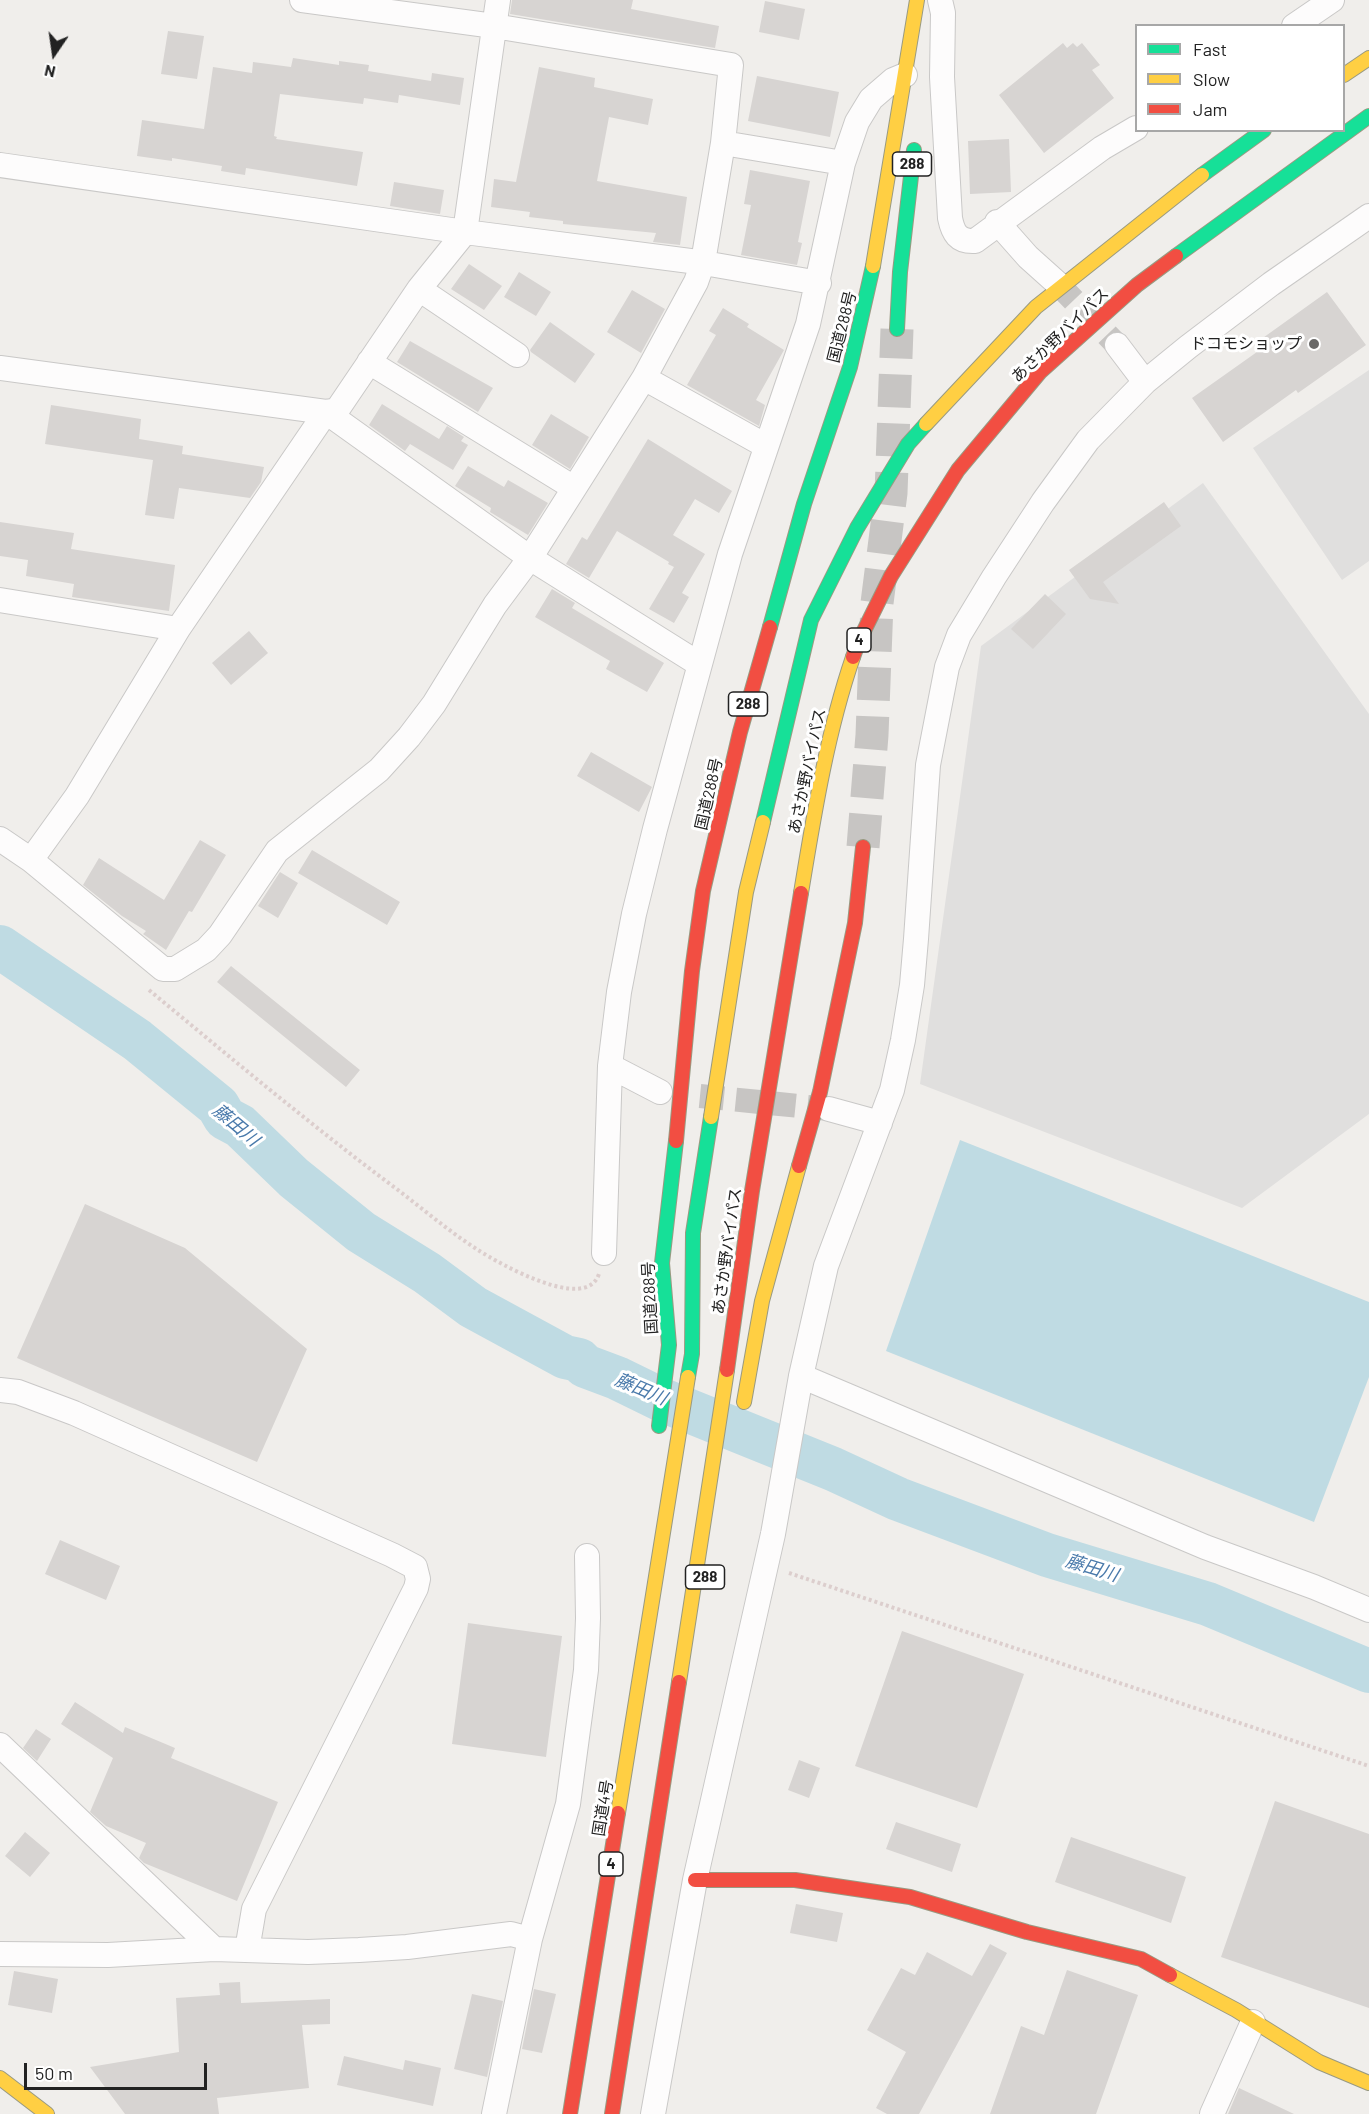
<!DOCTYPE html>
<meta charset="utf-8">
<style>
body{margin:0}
#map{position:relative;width:1369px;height:2114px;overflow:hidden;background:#f0eeeb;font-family:Barlow,sans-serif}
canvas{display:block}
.legend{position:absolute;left:1135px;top:24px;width:210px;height:108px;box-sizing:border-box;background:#fff;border:2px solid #a7a7a7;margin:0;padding:8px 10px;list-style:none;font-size:18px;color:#222}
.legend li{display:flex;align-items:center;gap:12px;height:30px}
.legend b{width:30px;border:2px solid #a7a7a7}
.north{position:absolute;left:24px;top:24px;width:60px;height:60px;-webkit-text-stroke:4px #fff;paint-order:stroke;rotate:193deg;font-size:16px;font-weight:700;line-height:24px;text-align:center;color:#222}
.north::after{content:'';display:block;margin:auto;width:21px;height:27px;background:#222;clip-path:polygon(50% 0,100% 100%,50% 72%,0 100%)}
.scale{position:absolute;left:24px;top:2063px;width:183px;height:27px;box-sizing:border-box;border:3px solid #222;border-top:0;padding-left:8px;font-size:18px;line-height:21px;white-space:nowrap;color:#222;-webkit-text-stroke:4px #fff;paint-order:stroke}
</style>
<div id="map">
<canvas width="1369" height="2114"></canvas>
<ul class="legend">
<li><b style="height:8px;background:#16e098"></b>Fast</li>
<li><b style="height:8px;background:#ffcf43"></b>Slow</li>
<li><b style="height:8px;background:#f24e42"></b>Jam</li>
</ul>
<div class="north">N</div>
<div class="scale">50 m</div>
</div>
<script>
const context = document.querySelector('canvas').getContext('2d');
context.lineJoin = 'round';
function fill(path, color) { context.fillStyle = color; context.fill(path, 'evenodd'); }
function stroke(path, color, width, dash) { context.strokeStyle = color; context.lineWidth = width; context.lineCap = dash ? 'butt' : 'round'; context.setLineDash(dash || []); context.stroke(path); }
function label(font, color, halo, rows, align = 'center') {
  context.font = font + ' Barlow,"Noto Sans JP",sans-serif'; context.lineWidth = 6; context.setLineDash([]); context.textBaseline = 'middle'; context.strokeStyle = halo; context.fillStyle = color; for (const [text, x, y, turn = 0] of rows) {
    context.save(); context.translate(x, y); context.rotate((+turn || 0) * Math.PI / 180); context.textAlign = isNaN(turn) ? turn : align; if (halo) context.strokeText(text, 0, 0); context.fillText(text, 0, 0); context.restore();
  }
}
const parking = new Path2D(`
 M 1369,370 L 1369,561 L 1342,580 L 1253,448 Z
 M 1203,483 L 1369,714 L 1369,1114 L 1242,1208 L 920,1084 L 981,646 Z`);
const water = new Path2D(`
 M 960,1140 L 1369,1302 L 1369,1377 L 1314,1522 L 886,1351 Z`);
const river = new Path2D(`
 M 0,947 L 137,1040 L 218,1106 L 225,1118 L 240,1126 L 294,1178 L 361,1232 L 427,1273 L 473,1307 L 565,1357 L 579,1360 L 585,1366 L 617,1378 L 662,1400 L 833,1469 L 898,1499 L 1047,1555 L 1208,1604 L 1369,1671`);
const building = new Path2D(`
 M 512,0 L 633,0 L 631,9 L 719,26 L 715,48 L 510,14 Z
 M 765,1 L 805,9 L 799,40 L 759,32 Z
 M 168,31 L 204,36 L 197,79 L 161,74 Z
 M 1063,43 L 1067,48 L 1073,43 L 1077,47 L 1082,43 L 1100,65 L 1092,70 L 1114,98 L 1044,153 L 999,95 Z
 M 293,58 L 339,65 L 339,61 L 369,65 L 368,71 L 431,81 L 432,73 L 464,78 L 460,105 L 399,95 L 398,103 L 364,98 L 363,104 L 280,94 L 274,136 L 277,137 L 276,139 L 363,152 L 357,186 L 246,168 L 245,175 L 221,171 L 222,166 L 172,158 L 172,161 L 137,156 L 142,120 L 204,129 L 213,67 L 252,73 L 253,62 L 291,67 Z
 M 539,67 L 595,78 L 594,87 L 653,99 L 648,125 L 609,117 L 597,181 L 687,197 L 680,245 L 653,242 L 656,233 L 563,224 L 563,221 L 529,217 L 530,212 L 491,207 L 494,179 L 516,182 Z
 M 757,76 L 839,92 L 830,137 L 748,121 Z
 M 1009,139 L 1011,192 L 970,194 L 968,141 Z
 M 750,170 L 810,181 L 798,242 L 802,243 L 797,265 L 741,255 L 751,205 L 744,204 Z
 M 394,182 L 444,190 L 440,214 L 390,206 Z
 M 469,264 L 502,286 L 484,310 L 451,289 Z
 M 519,272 L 551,292 L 536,316 L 504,297 Z
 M 632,290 L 665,309 L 641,353 L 607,332 Z
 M 1327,292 L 1366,345 L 1298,393 L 1296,390 L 1223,442 L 1192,398 L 1264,347 L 1260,340 Z
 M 723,308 L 749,324 L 747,327 L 784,350 L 756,400 L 765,405 L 759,426 L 687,385 L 716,335 L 709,331 Z
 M 550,322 L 595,354 L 575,383 L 531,352 L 530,350 Z
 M 410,341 L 493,388 L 478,412 L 397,362 Z
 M 382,404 L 439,439 L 447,426 L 464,437 L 461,441 L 468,445 L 453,470 L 410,444 L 405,451 L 369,425 Z
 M 51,405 L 141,419 L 139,439 L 183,446 L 182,454 L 264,467 L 261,482 L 250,498 L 179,488 L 174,519 L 145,515 L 153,460 L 45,444 Z
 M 551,414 L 589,437 L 570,469 L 532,445 Z
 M 648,439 L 732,491 L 719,513 L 695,499 L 673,535 L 705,554 L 682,593 L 689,597 L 674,623 L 649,609 L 674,567 L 668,564 L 669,562 L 617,531 L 589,578 L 566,564 L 582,537 L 587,540 Z
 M 468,466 L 504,487 L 508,480 L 548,503 L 528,535 L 490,512 L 491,508 L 455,486 Z
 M 1164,502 L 1181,526 L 1103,582 L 1119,604 L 1090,599 L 1069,570 Z
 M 0,522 L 74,533 L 71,549 L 175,565 L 169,611 L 72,597 L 74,584 L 26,576 L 28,560 L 0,556 Z
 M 552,589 L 575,603 L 572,608 L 664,663 L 647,692 L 606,669 L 610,661 L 535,617 Z
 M 1045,594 L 1066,614 L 1033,649 L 1011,629 Z
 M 249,631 L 268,653 L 231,685 L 212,663 Z
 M 591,752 L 652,787 L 639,812 L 577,776 Z
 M 200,840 L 226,855 L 192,912 L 189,911 L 166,950 L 143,934 L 146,931 L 122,916 L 83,885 L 99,858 L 164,900 Z
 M 312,850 L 400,902 L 387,925 L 298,873 Z
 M 280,872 L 298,883 L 278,918 L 258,906 Z
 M 231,966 L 360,1070 L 346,1087 L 217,982 Z
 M 85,1204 L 185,1248 L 307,1349 L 257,1462 L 17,1358 Z
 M 60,1540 L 120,1566 L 106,1600 L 45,1574 Z
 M 468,1623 L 562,1636 L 546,1757 L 452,1744 Z
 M 902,1631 L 1024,1674 L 977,1808 L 855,1766 Z
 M 75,1702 L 123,1733 L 125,1727 L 175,1748 L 171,1758 L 278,1802 L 237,1901 L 144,1863 L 139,1858 L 146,1843 L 106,1826 L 90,1812 L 113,1758 L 61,1724 Z
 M 36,1729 L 51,1739 L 37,1761 L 23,1748 Z
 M 799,1760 L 820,1768 L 809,1798 L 788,1790 Z
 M 1275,1801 L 1369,1834 L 1369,2008 L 1221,1957 Z
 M 896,1822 L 961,1844 L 952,1872 L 886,1849 Z
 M 25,1832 L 50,1853 L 30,1877 L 5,1856 Z
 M 1071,1837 L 1186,1877 L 1171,1923 L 1055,1882 Z
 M 796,1904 L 843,1913 L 837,1942 L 790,1933 Z
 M 990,1944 L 1007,1953 L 919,2114 L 887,2114 L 876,2108 L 906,2052 L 867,2030 L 901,1968 L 915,1975 L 927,1952 L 972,1976 Z
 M 1067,1970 L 1138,1995 L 1096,2114 L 990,2114 L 1021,2026 L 1044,2035 Z
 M 14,1971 L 58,1979 L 52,2013 L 8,2005 Z
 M 240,1982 L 241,2003 L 330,1999 L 330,2024 L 302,2025 L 309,2088 L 217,2098 L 219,2114 L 125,2114 L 90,2067 L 179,2052 L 176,1998 L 220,1995 L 219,1983 Z
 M 534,1989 L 556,1994 L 542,2053 L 522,2049 Z
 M 472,1994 L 503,2001 L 487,2077 L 454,2069 Z
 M 344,2056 L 403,2070 L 405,2060 L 441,2068 L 433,2106 L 337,2085 Z
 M 1239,2088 L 1294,2114 L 1228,2114 Z`);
const streetTunnel = new Path2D(`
 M 1057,283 L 1117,345
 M 700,1096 L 829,1109`);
const highwayTunnel = new Path2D(`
 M 863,847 L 872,735 L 877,603 L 891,493 L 897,329`);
const path = new Path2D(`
 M 149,990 C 231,1058 312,1126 398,1190 C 424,1210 450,1232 478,1250 C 500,1264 586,1313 599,1274
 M 789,1573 L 1369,1766`);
const street = new Path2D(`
 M 940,0 L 943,13 L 942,77 L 950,218 C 953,233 958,242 975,241 L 1102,148 L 1136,128
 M 1294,26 L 1332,0
 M 723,143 L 843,163
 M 0,165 L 465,232 L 698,262 L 819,283
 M 997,222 L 1028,257 L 1057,283
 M 419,289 L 517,355
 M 1117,345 L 1145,382
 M 369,362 L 574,488
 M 0,368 L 326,412 L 530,558 L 699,664
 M 644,378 L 766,446
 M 0,600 L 178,629
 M 0,839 L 31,860 L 163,969 L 175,969 L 206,950 L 220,935 L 277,851 L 379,770 L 409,737 L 434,704 L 495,605 L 530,558 L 644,378 L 696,282 L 703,262 L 723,143 L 731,65 L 494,26 L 302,0
 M 31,860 L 77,796 L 178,629 L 326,412 L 337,410 L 419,289 L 465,232 L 498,0
 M 610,1066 L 660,1092
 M 829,1109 L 880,1123
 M 604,1253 L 610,1066 L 619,992 L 634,914 L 655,829 L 730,554 L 808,324 L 843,163 L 857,122 L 871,99 L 893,80 L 905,75
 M 801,1376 L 1205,1547 L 1314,1587 L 1369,1610
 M 0,1390 L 18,1392 L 74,1413 L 392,1555 L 415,1567 L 418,1579 L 416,1588 L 254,1909 L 247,1950
 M 0,1745 L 214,1949
 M 0,1954 L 108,1955 L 214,1949 L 308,1952 L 359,1950 L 407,1947 L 511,1934 L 530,1939
 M 494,2114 L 530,1939 L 568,1804 L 586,1670 L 588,1618 L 587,1556
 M 653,2114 L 695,1880 L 773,1534 L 801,1376 L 826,1266 L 892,1090 L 903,1040 L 912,985 L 916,939 L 928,765 L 947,667 L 959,635 L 994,577 L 1043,502 L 1088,440 L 1145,382 L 1188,347 L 1271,284 L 1369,216
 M 1212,2114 L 1253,2022`);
const fast = new Path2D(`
 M 1202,175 L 1264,130
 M 1176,256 L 1369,116
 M 897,329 L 900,272 L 914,150
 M 770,627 L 804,504 L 850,367 L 873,266
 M 763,822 L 811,620 L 857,528 L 908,444 L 926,424
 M 688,1377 L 692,1354 L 693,1233 L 711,1117
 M 659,1426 L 669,1345 L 662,1263 L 676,1141`);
const slow = new Path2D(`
 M 1344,75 L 1369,58
 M 873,266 L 917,0
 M 926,424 L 1036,307 L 1202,175
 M 801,893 C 814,814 827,733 853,657
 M 711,1117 L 746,892 L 763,822
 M 744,1402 L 762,1301 L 799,1166
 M 679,1682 L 727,1370
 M 618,1813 L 688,1377
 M 1170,1975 L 1236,2010 L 1319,2062 L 1369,2083
 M 0,2078 L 47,2114`);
const jam = new Path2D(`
 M 853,657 L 858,643 L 891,576 L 958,470 L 1040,372 L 1137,285 L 1176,256
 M 676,1141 L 692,971 L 703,891 L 740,732 L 770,627
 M 799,1166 L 820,1092 L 855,923 L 863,847
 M 727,1370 L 752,1191 L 801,893
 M 695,1880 L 795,1880 L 910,1897 L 1027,1932 L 1141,1959 L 1170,1975
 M 570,2114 L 618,1813
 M 612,2114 L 679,1682`);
const markers = [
 [1314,344,6,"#6a6968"]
];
const shields = [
 [912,164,39],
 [859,640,24],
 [748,704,39],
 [705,1577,39],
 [611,1864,24]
];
const shieldNames = [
 ["288",912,164],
 ["4",859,640],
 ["288",748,704],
 ["288",705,1577],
 ["4",611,1864]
];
const streetNames = [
 ["国道288号",842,327,-76],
 ["あさか野バイパス",1060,335,-44],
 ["あさか野バイパス",807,771,-78],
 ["国道288号",709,794,-77],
 ["あさか野バイパス",727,1251,-82],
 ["国道288号",650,1298,-93],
 ["国道4号",603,1808,-81]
];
const poiNames = [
 ["ドコモショップ",1302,344]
];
const waterNames = [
 ["藤田川",236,1125,40],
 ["藤田川",641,1389,23],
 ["藤田川",1092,1568,17]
];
fill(parking, '#e0dfde');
fill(water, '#bfdbe3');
stroke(river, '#bfdbe3', 44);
fill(building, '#d7d4d2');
stroke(streetTunnel, '#c7c5c3', 24, [24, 12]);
stroke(highwayTunnel, '#c7c5c3', 33, [33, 16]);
stroke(street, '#c9c8c7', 26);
stroke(fast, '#999a82', 16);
stroke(slow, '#999a82', 16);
stroke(jam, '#999a82', 16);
stroke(path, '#dccecd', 4, [3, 3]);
stroke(street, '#fdfcfc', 24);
stroke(fast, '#16e098', 14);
stroke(slow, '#ffcf43', 14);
stroke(jam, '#f24e42', 14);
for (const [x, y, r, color] of markers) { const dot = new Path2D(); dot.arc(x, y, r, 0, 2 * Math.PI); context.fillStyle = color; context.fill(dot); stroke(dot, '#fff', 2); }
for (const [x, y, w] of shields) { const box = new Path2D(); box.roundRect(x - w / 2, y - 12, w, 24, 4.5); context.fillStyle = '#fff'; context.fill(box); stroke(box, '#222', 1.5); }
label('bold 15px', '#222', null, shieldNames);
label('16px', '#222', '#fff', streetNames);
label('16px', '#222', '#fff', poiNames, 'right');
label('italic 18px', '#4a7aab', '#fff', waterNames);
</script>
